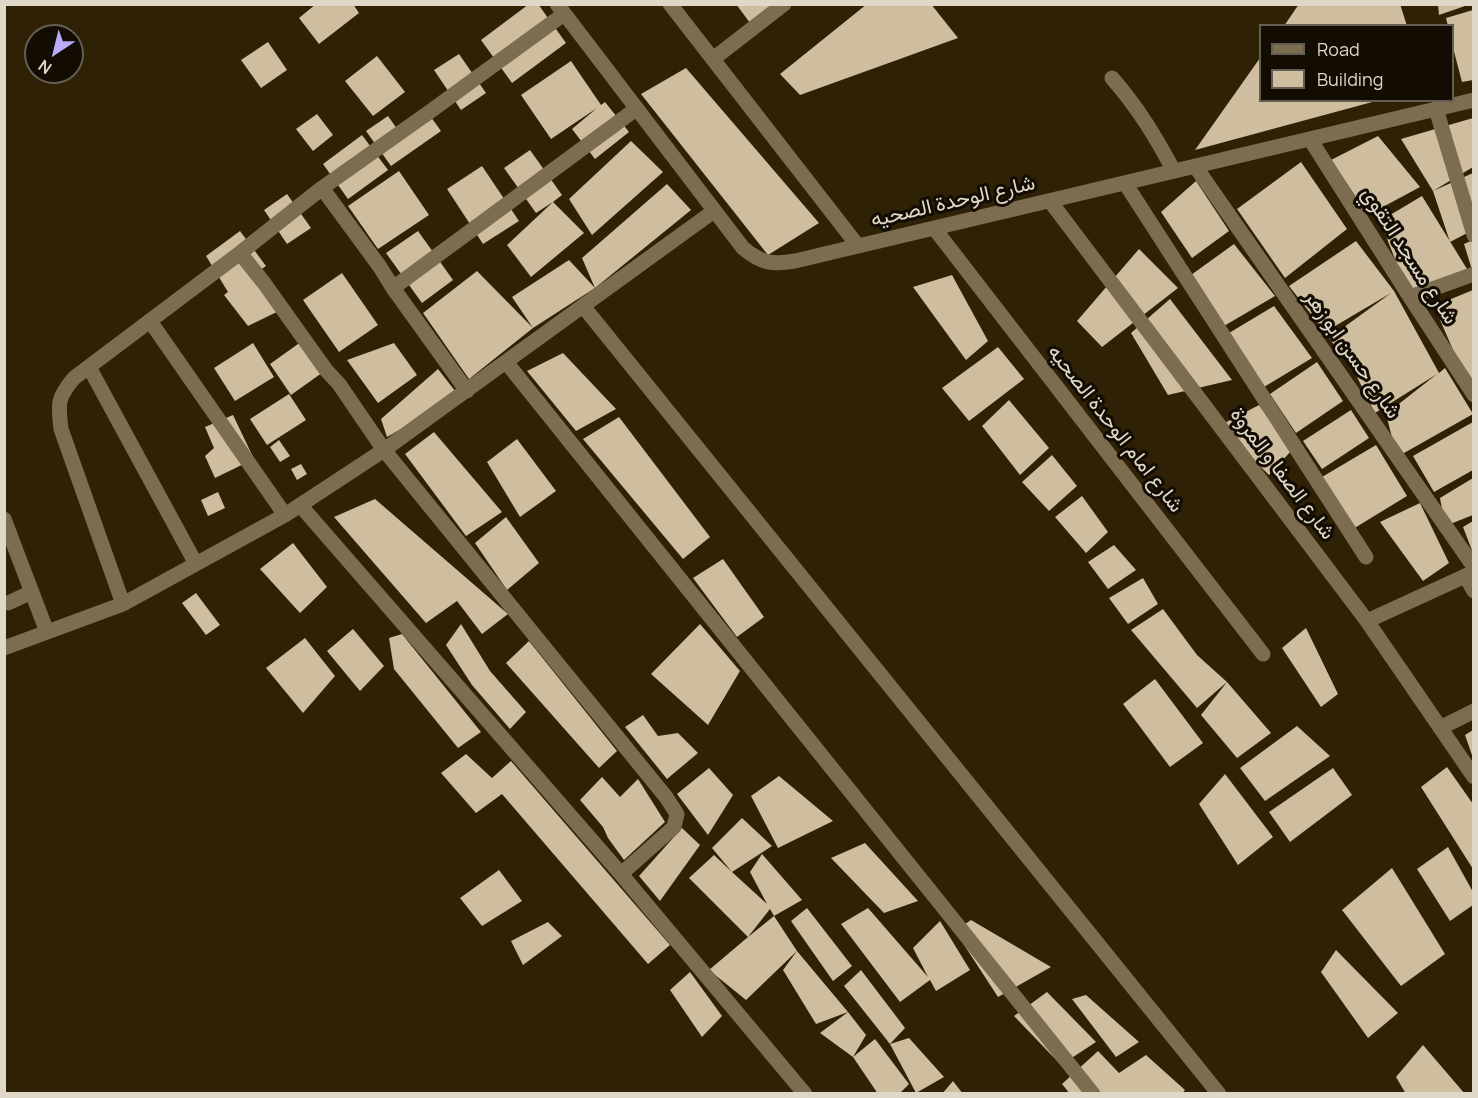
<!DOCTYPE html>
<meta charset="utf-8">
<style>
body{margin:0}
#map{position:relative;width:1478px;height:1098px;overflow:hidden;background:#2e2106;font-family:Manrope,sans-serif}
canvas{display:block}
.frame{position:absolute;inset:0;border:6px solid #dfd7c7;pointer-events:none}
.legend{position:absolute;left:1259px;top:24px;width:195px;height:78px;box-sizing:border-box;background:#120c03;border:2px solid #645d51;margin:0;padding:8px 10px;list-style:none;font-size:18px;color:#dfd7c7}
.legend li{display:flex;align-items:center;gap:12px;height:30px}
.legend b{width:30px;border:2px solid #645d51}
.north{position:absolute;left:24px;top:24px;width:60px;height:60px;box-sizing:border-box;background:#120c03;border:2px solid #645d51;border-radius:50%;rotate:215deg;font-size:16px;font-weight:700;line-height:24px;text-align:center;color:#dfd7c7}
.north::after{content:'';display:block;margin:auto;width:21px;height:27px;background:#baaaf7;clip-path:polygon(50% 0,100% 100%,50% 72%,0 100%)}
</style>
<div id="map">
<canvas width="1478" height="1098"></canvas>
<div class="frame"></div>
<ul class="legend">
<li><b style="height:8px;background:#7c6c50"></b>Road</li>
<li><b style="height:16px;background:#cebd9e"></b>Building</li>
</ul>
<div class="north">N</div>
</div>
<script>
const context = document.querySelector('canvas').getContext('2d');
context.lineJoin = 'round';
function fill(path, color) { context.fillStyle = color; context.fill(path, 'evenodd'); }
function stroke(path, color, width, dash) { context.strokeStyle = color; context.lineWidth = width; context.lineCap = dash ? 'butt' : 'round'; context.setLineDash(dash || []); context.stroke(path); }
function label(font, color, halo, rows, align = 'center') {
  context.font = font + ' Manrope,Vazirmatn,sans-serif'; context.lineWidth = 6; context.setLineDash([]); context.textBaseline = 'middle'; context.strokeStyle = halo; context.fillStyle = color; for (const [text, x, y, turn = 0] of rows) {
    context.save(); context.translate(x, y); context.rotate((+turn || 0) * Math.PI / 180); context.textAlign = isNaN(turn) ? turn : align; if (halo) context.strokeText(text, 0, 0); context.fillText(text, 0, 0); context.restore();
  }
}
const building = new Path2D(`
 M 316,4 L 353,4 L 359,13 L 319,44 L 299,18 Z
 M 529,4 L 538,4 L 566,43 L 512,83 L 481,40 Z
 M 736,4 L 784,4 L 753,27 Z
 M 867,4 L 931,4 L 958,38 L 800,95 L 780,74 Z
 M 1299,4 L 1400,4 L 1407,26 L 1284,26 Z
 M 1438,4 L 1468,4 L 1468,5 L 1439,15 Z
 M 1473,10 L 1473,80 L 1462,82 L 1452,44 L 1452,26 L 1448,26 L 1446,18 Z
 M 268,42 L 287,70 L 261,88 L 241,60 Z
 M 459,54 L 486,93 L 461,110 L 434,70 Z
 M 377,56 L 405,92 L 373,116 L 345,81 Z
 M 1260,58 L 1260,100 L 1376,101 L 1195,150 Z
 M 571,61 L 601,105 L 605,102 L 629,132 L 595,159 L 572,129 L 597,108 L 551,139 L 521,95 Z
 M 686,68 L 819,223 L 768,255 L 641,94 Z
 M 428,113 L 441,131 L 391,166 L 366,131 L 388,116 L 400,133 Z
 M 317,114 L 333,135 L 313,151 L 296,129 Z
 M 1473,118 L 1473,167 L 1433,191 L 1473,173 L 1473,230 L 1450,242 L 1433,191 L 1401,139 Z
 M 362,135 L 388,170 L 348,199 L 323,164 Z
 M 1378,136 L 1420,187 L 1368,215 L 1331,160 Z
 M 631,141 L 663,172 L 592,235 L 569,199 Z
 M 530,150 L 562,195 L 553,202 L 584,233 L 531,277 L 507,245 L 553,202 L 536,213 L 504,168 Z
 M 1301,162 L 1347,229 L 1285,278 L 1237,209 Z
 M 482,166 L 519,221 L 483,244 L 447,189 Z
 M 399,171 L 429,215 L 378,249 L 348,206 Z
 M 1196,181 L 1229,231 L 1192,258 L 1161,212 Z
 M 667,184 L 691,210 L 595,288 L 533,328 L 469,379 L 423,313 L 477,271 L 533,328 L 512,297 L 569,260 L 595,288 L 582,258 Z
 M 287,194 L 311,228 L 287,244 L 264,210 Z
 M 1422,196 L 1467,269 L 1410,297 L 1380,221 Z
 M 240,231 L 266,266 L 256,273 L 283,309 L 248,326 L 224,295 L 228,292 L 206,256 Z
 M 418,231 L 453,280 L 422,303 L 386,253 Z
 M 1473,240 L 1473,273 L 1464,244 Z
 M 1356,241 L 1394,291 L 1439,373 L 1445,368 L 1473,414 L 1397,457 L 1386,414 L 1437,374 L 1375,413 L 1354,371 L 1329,338 L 1391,293 L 1325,332 L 1289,286 Z
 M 1234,244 L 1275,296 L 1224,326 L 1191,275 Z
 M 1139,249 L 1178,288 L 1102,347 L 1077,321 Z
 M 342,273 L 378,325 L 339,352 L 303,300 Z
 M 952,275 L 988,341 L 966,360 L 913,287 Z
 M 1473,290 L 1473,387 L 1470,389 L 1434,306 Z
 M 1170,299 L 1232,380 L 1168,395 L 1131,333 Z
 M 1274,306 L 1312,358 L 1264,387 L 1229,333 Z
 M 305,339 L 326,370 L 291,395 L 270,364 Z
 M 253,343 L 274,377 L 235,401 L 214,368 Z
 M 394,343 L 417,375 L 378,403 L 347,360 Z
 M 998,347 L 1024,379 L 969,421 L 942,388 Z
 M 563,353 L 616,409 L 576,431 L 527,371 Z
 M 1317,362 L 1343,401 L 1296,433 L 1270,394 Z
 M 438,369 L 459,396 L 387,437 L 381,419 Z
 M 289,394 L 306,420 L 267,445 L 250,419 Z
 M 1009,400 L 1049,448 L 1020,475 L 982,426 Z
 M 1259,405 L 1292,450 L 1269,475 L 1219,426 Z
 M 1351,410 L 1369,438 L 1322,469 L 1303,441 Z
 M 233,415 L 254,459 L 215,478 L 205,456 L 214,448 L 205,427 Z
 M 619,417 L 710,537 L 683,559 L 583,439 Z
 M 1473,422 L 1473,470 L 1434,492 L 1413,456 Z
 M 434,432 L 502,512 L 466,536 L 405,454 Z
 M 517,439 L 556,491 L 520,517 L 487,462 Z
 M 279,440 L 290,456 L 280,462 L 270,447 Z
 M 1376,445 L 1407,496 L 1353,529 L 1322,477 Z
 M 1052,455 L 1077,486 L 1049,511 L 1022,482 Z
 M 301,464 L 307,474 L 297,480 L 291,469 Z
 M 1473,478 L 1473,515 L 1445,526 L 1440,498 Z
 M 218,492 L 225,508 L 208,516 L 201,500 Z
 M 1082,496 L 1108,532 L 1086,553 L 1055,517 Z
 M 375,499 L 508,614 L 482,634 L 457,601 L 426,623 L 334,517 Z
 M 1420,503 L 1449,563 L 1423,581 L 1380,522 Z
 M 506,517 L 539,563 L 507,590 L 475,543 Z
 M 1473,521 L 1473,553 L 1463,527 Z
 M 293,543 L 327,587 L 300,613 L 260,569 Z
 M 1114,545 L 1136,570 L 1108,589 L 1088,562 Z
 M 723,559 L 764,617 L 737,637 L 693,578 Z
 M 1143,578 L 1158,604 L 1128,624 L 1109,598 Z
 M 196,593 L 220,625 L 206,635 L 182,603 Z
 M 1163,609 L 1197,655 L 1227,682 L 1271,733 L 1237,758 L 1201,715 L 1227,682 L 1197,708 L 1131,630 Z
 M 461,624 L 490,671 L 526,712 L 510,729 L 472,685 L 446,645 Z
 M 700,624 L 740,671 L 708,725 L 651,674 Z
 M 1306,628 L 1338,694 L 1321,707 L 1282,648 Z
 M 353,629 L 384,666 L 360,691 L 327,651 Z
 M 402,634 L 481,732 L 458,748 L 394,669 L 389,638 Z
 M 305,638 L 335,676 L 303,713 L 266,668 Z
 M 529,641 L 617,751 L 599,768 L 506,663 Z
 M 1155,679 L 1203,743 L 1170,767 L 1123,704 Z
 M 643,715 L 658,736 L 678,733 L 698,753 L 667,779 L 625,727 Z
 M 1297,726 L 1330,756 L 1265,801 L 1240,768 Z
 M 1473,730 L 1473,758 L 1465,735 Z
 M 466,754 L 492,778 L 511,761 L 670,945 L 648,964 L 502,794 L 476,813 L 441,773 Z
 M 1447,767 L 1473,804 L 1473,869 L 1421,787 Z
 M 709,768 L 733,795 L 708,835 L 677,794 Z
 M 1333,768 L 1352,795 L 1290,842 L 1269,812 Z
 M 1225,774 L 1273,837 L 1238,865 L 1199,804 Z
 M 779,776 L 833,821 L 778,848 L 751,796 Z
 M 602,777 L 620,797 L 638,779 L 665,822 L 624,860 L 608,838 L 603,827 L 580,800 Z
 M 742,818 L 772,846 L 732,872 L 767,904 L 750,872 L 762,854 L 802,900 L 774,916 L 770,909 L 748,937 L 774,916 L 797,951 L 746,1000 L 709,970 L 748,937 L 689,878 L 714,855 L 732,872 L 712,848 Z
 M 682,828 L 700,845 L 660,901 L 639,876 Z
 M 865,843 L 918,901 L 884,913 L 831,858 Z
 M 1448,847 L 1473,892 L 1473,905 L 1450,921 L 1417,869 Z
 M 1392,868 L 1445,954 L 1401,986 L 1342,910 Z
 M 499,870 L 522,901 L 482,926 L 460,898 Z
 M 807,908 L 852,966 L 833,981 L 791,921 Z
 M 868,908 L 928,977 L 913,948 L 940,921 L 970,970 L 936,991 L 930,980 L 900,1002 L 841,924 Z
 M 971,920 L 1051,967 L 998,997 L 955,931 Z
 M 548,922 L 562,936 L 523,965 L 511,941 Z
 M 1336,950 L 1398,1013 L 1368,1038 L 1321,972 Z
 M 797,951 L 848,1012 L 816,1024 L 783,970 Z
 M 861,970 L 905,1028 L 890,1044 L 844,986 Z
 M 690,972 L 722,1016 L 702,1037 L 670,990 Z
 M 1047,992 L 1096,1042 L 1061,1065 L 1014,1016 Z
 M 1086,995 L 1139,1042 L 1116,1057 L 1072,999 Z
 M 848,1012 L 866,1035 L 853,1057 L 820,1033 Z
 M 909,1038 L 944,1077 L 916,1093 L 890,1044 Z
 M 875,1039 L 909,1084 L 899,1094 L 878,1094 L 853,1057 Z
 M 1423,1045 L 1465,1094 L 1406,1094 L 1396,1077 Z
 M 1098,1051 L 1119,1073 L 1146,1055 L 1185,1090 L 1182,1094 L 1070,1094 L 1062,1084 Z
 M 953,1081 L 963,1094 L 942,1094 Z`);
const minor = new Path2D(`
 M 557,4 L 743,248 C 761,263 772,265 795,261 L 1474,100
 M 670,4 L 858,246
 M 713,59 L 784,4
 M 1112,78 C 1139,109 1155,136 1174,171
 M 1436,109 L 1474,235
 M 1310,139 L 1410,297 L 1474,395
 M 1195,166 L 1474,567
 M 1125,183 L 1366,557
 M 322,188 L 380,267 L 393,288 L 467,391
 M 1050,201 L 1367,621 L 1474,777
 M 934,228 L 1263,654
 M 240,253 L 264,283 L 326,370 L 339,384 L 384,450 L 666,797 L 677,814 L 674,827 L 621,874
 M 393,288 L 636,109
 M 1410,297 L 1474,274
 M 583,306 L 1219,1094
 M 150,321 L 285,515
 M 506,362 L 1093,1094
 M 89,367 L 196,564
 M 300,505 L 621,874 L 805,1094
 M 4,519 L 47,632
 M 1465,576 L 1474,591
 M 8,603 L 32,592
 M 123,604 L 61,429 C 58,404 57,398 74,378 L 240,253 L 322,188 L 428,113 L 564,14
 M 1367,621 L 1474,572
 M 4,648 L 123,604 L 285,515 L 384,450 L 714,211
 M 1440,728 L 1474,711`);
const streetNames = [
 ["شارع الوحدة الصحيه",953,202,-13],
 ["شارع مسجد التقوي",1409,256,57],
 ["شارع حسن ابو زهر",1352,355,55],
 ["شارع امام الوحدة الصحيه",1115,429,52],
 ["شارع الصفا و المروة",1282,474,53]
];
fill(building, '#cebd9e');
stroke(minor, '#7c6c50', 15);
label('21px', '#dfd7c7', '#120c03', streetNames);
</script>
